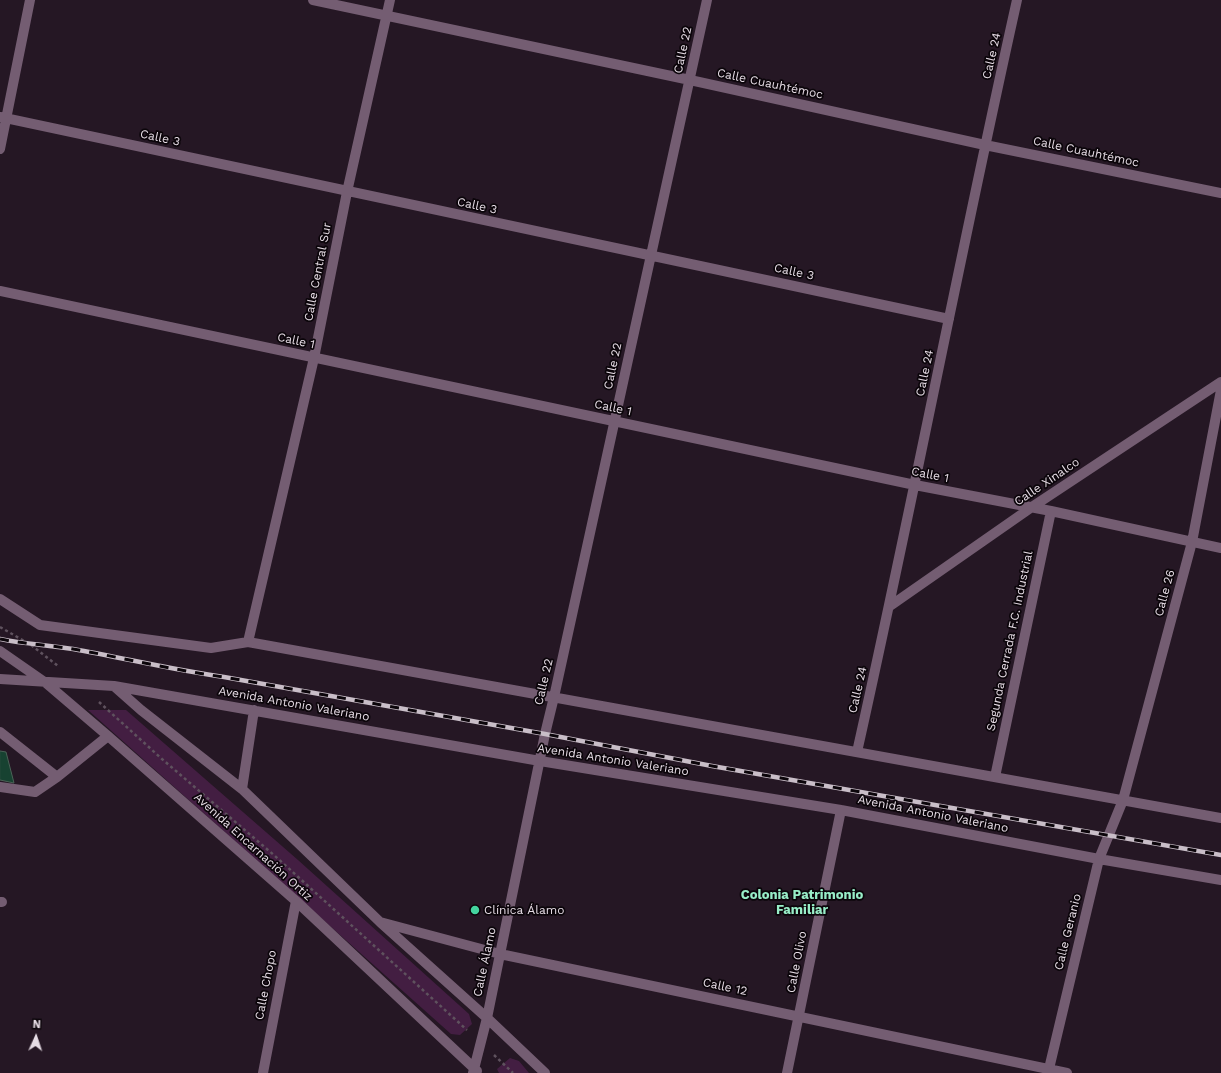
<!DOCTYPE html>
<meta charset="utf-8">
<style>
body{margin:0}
#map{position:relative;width:1221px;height:1073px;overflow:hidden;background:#251724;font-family:"Work Sans",sans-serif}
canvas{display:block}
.north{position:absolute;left:16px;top:1017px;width:40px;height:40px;-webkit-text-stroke:3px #0b050a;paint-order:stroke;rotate:3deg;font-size:11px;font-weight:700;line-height:16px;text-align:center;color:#e6dce5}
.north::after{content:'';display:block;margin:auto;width:14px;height:18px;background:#e6dce5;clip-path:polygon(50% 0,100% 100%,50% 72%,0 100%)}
</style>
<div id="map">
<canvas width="1221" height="1073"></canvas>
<div class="north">N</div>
</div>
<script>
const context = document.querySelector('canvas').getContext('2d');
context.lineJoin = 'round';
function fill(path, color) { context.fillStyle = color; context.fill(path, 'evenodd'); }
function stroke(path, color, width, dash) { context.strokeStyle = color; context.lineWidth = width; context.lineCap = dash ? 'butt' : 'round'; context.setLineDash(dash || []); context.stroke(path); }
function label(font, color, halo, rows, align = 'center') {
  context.font = font + ' "Work Sans",sans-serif'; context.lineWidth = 3.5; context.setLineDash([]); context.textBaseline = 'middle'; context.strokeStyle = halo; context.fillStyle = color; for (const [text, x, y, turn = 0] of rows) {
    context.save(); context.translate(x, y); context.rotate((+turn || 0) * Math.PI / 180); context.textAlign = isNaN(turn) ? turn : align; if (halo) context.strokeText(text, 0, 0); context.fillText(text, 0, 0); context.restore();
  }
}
const green = new Path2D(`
 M 88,710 L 126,710 L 298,860 L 469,1014 L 472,1024 L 460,1035 L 451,1034 Z
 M 510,1058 L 519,1061 L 529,1073 L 499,1073 L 497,1069 Z`);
const building = new Path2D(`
 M 0,751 L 6,752 L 14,783 L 0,780 Z`);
const path = new Path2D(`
 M 0,627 L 31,645 L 58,666
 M 99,702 L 162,759 L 275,856 L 467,1030
 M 494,1055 L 513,1073`);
const minor = new Path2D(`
 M 313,0 L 690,80 L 985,145 L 1221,193
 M 0,117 L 949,319
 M 0,149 L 30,0
 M 0,291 L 915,485 L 1051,511 L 1221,548
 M 0,599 L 40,625 L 211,648 L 248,642 L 1221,818
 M 890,606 L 1032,507 L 1221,382
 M 248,642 L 314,358 L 347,192 L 390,0
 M 0,651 L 46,683 L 108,736 L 296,901 L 477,1071
 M 0,679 L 114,686 L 540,761 L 841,810 L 1099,859 L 1221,880
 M 115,687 L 141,710 L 242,789 L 380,922 L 487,1018 L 545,1073
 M 0,732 L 57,777
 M 857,752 C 913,502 961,250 1017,0
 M 995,777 L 1051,511
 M 0,787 L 35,792 L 57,777 L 108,736
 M 242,789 L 254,710
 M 0,902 L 2,902
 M 380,922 L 500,954 L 1067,1073
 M 263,1073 L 296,901
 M 473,1073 L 487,1018 L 545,734 L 554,697 L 707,0
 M 787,1073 L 841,810
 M 1048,1073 L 1099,859 L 1123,800 L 1192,542 L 1221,390`);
const rail = new Path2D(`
 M 0,639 C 24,644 49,645 73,649 C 124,658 173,670 224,677 L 545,734 L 712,766 L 1221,855`);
const markers = [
 [475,910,5,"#44d49f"]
];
const streetNames = [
 ["Calle 22",683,50,-78],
 ["Calle 24",992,56,-77],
 ["Calle Cuauhtémoc",770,84,12],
 ["Calle 3",160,138,12],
 ["Calle Cuauhtémoc",1086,152,12],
 ["Calle 3",477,206,12],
 ["Calle Central Sur",318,272,-79],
 ["Calle 3",794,272,12],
 ["Calle 1",296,341,12],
 ["Calle 22",613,366,-78],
 ["Calle 24",925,373,-78],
 ["Calle 1",613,408,12],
 ["Calle 1",930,475,11],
 ["Calle Xinalco",1047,482,-34],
 ["Calle 26",1165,593,-75],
 ["Segunda Cerrada F.C. Industrial",1010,641,-78],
 ["Calle 22",544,682,-77],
 ["Calle 24",858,690,-77],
 ["Avenida Antonio Valeriano",294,704,10],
 ["Avenida Antonio Valeriano",613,760,9],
 ["Avenida Antonio Valeriano",933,814,11],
 ["Avenida Encarnación Ortiz",253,847,42],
 ["Calle Geranio",1068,932,-76],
 ["Calle Álamo",485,962,-78],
 ["Calle Olivo",797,962,-79],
 ["Calle Chopo",266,985,-79],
 ["Calle 12",725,987,12]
];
const poiNames = [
 ["Clínica Álamo",484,910]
];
const neighbourhoodNames = [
 ["Colonia Patrimonio",802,895],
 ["Familiar",802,910]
];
fill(green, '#431e42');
fill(building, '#174231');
stroke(building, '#4b6257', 1);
stroke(path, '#5f525e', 2.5, [3, 3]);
stroke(minor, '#745d72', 10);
stroke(rail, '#c9bec8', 4.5);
stroke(rail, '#0b050a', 3, [9]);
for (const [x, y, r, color] of markers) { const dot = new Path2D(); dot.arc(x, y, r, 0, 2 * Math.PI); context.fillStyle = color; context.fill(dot); stroke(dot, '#0b050a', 1.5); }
label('12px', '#e6dce5', '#0b050a', streetNames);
label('12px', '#e6dce5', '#0b050a', poiNames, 'left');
label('bold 13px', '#98eec8', '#0b050a', neighbourhoodNames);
</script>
